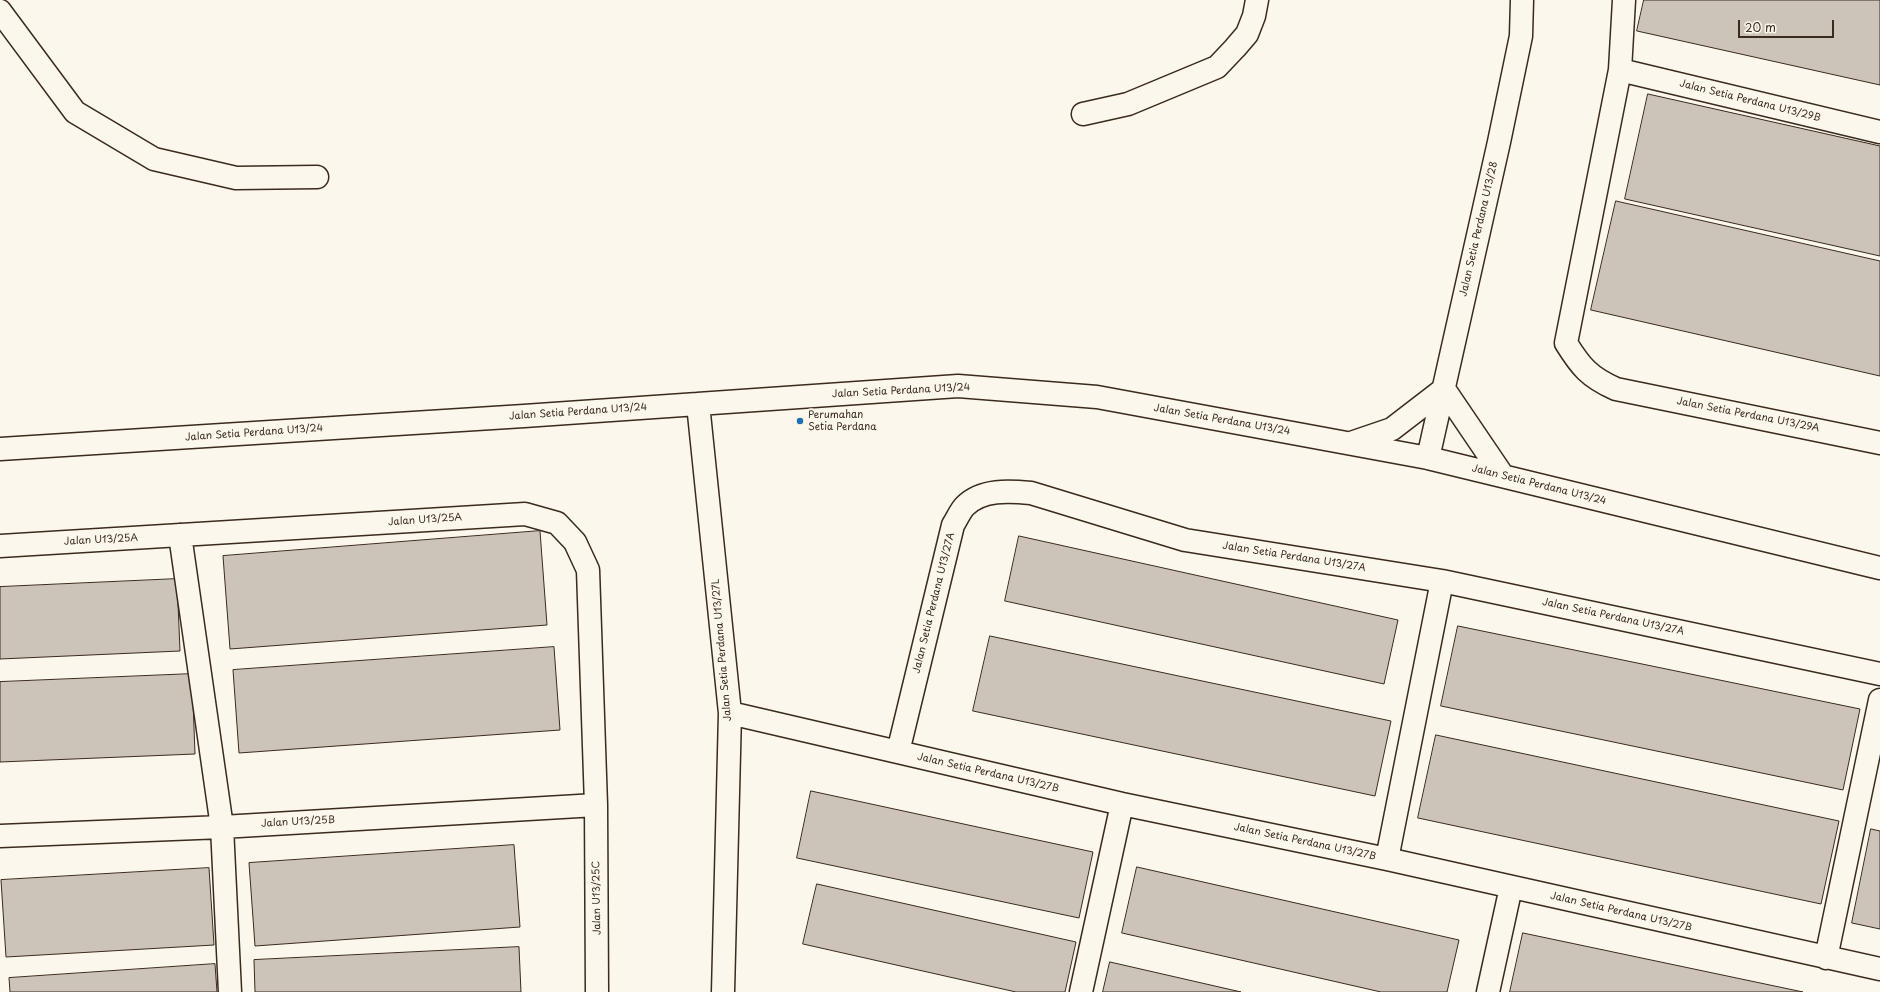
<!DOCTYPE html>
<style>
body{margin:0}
#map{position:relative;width:1880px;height:992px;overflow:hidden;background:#fbf7ec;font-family:"Playpen Sans",sans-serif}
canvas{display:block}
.scale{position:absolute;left:1738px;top:20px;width:96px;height:18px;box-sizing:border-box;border:2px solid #3b2a1e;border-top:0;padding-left:5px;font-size:12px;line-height:14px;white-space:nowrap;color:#3b2a1e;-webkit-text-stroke:3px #fbf7ec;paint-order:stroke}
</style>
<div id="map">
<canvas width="1880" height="992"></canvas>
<div class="scale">20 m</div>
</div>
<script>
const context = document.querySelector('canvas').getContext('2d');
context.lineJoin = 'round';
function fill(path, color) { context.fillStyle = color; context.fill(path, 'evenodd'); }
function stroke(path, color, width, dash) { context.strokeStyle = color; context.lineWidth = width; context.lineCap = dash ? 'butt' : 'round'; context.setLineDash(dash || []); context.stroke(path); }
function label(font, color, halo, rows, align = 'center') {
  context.font = font + ' "Playpen Sans",sans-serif'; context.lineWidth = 4; context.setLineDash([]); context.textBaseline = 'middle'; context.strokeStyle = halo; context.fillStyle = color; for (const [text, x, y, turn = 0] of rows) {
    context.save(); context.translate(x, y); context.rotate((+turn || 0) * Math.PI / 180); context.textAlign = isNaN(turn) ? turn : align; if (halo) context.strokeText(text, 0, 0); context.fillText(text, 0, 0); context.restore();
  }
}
const building = new Path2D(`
 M 1644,0 L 1880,0 L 1880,85 L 1637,31 Z
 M 1648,94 L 1880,146 L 1880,256 L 1625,199 Z
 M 1616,201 L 1880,261 L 1880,376 L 1591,310 Z
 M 540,531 L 547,625 L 230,649 L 223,556 Z
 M 1019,536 L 1398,620 L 1384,684 L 1005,601 Z
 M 177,579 L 180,651 L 0,659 L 0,587 Z
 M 1458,626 L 1860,709 L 1843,790 L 1441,706 Z
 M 990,636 L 1391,721 L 1375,796 L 973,711 Z
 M 554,647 L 560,730 L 239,753 L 233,670 Z
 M 192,674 L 195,754 L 0,762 L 0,682 Z
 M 1436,735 L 1839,821 L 1821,904 L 1418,818 Z
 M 811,791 L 1093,852 L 1079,918 L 797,858 Z
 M 1871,829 L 1880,831 L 1880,929 L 1852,923 Z
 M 514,845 L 520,927 L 255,946 L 249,863 Z
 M 1137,867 L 1459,940 L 1447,992 L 1381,992 L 1122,933 Z
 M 209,868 L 214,945 L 6,957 L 1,880 Z
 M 817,884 L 1076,942 L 1065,992 L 1016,992 L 803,944 Z
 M 1523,933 L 1803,992 L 1510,992 Z
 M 519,947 L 521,992 L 255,992 L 254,960 Z
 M 1110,962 L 1241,992 L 1103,992 Z
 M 215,964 L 217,992 L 10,992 L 9,978 Z`);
const minor = new Path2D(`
 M 1624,0 L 1620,70 L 1566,343 C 1581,367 1589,377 1616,389 L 1880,443
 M 0,11 L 75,112 L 154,159 L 236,178 L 317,177
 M 1620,70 L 1880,132
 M 1083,114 L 1128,104 L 1217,67 L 1235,48 L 1247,34 L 1254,16 L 1257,0
 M 1444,389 L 1503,476
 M 698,404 L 730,713 L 723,992
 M 1351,443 L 1392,429 L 1444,389
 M 0,449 L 524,416 L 958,386 L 1097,397 L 1428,458 L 1880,568
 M 1428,458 L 1499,142 L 1521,36 L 1522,0
 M 180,535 L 222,827 L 230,992
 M 0,546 L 525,514 L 557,523 L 575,542 L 588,570 L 596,805 L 597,992
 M 730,713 L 1122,804 L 1387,859 L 1880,969
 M 898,752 L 953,525 C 957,519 960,511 965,506 C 982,489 1009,491 1031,493 L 1185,540 L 1442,581 L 1880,674
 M 0,836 L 222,827 L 596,805
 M 1387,859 L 1442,581
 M 1826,958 L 1880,700
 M 1081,992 L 1122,804
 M 1488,992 L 1511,887`);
const markers = [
 [800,421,4,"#1f6fb2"]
];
const streetNames = [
 ["Jalan Setia Perdana U13/29B",1750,101,14],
 ["Jalan Setia Perdana U13/28",1479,229,-77],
 ["Jalan Setia Perdana U13/24",901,391,-3],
 ["Jalan Setia Perdana U13/24",578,412,-4],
 ["Jalan Setia Perdana U13/29A",1748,415,11],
 ["Jalan Setia Perdana U13/24",1222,420,10],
 ["Jalan Setia Perdana U13/24",254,433,-4],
 ["Jalan Setia Perdana U13/24",1539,485,14],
 ["Jalan U13/25A",425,520,-4],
 ["Jalan U13/25A",101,540,-3],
 ["Jalan Setia Perdana U13/27A",1294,557,9],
 ["Jalan Setia Perdana U13/27A",934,603,-76],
 ["Jalan Setia Perdana U13/27A",1613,617,12],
 ["Jalan Setia Perdana U13/27L",722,650,-95],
 ["Jalan Setia Perdana U13/27B",988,773,13],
 ["Jalan U13/25B",298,822,-3],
 ["Jalan Setia Perdana U13/27B",1305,842,12],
 ["Jalan U13/25C",597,898,-91],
 ["Jalan Setia Perdana U13/27B",1621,912,13]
];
const poiNames = [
 ["Perumahan",808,415],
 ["Setia Perdana",808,427]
];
fill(building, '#ccc4b9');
stroke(building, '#3b2a1e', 1);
stroke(minor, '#3b2a1e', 25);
stroke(minor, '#fbf7ec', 22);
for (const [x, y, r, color] of markers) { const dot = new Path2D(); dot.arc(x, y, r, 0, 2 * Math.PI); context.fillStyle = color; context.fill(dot); stroke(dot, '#fbf7ec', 1.5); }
label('10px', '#3b2a1e', '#fbf7ec', streetNames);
label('10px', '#3b2a1e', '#fbf7ec', poiNames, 'left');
</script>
